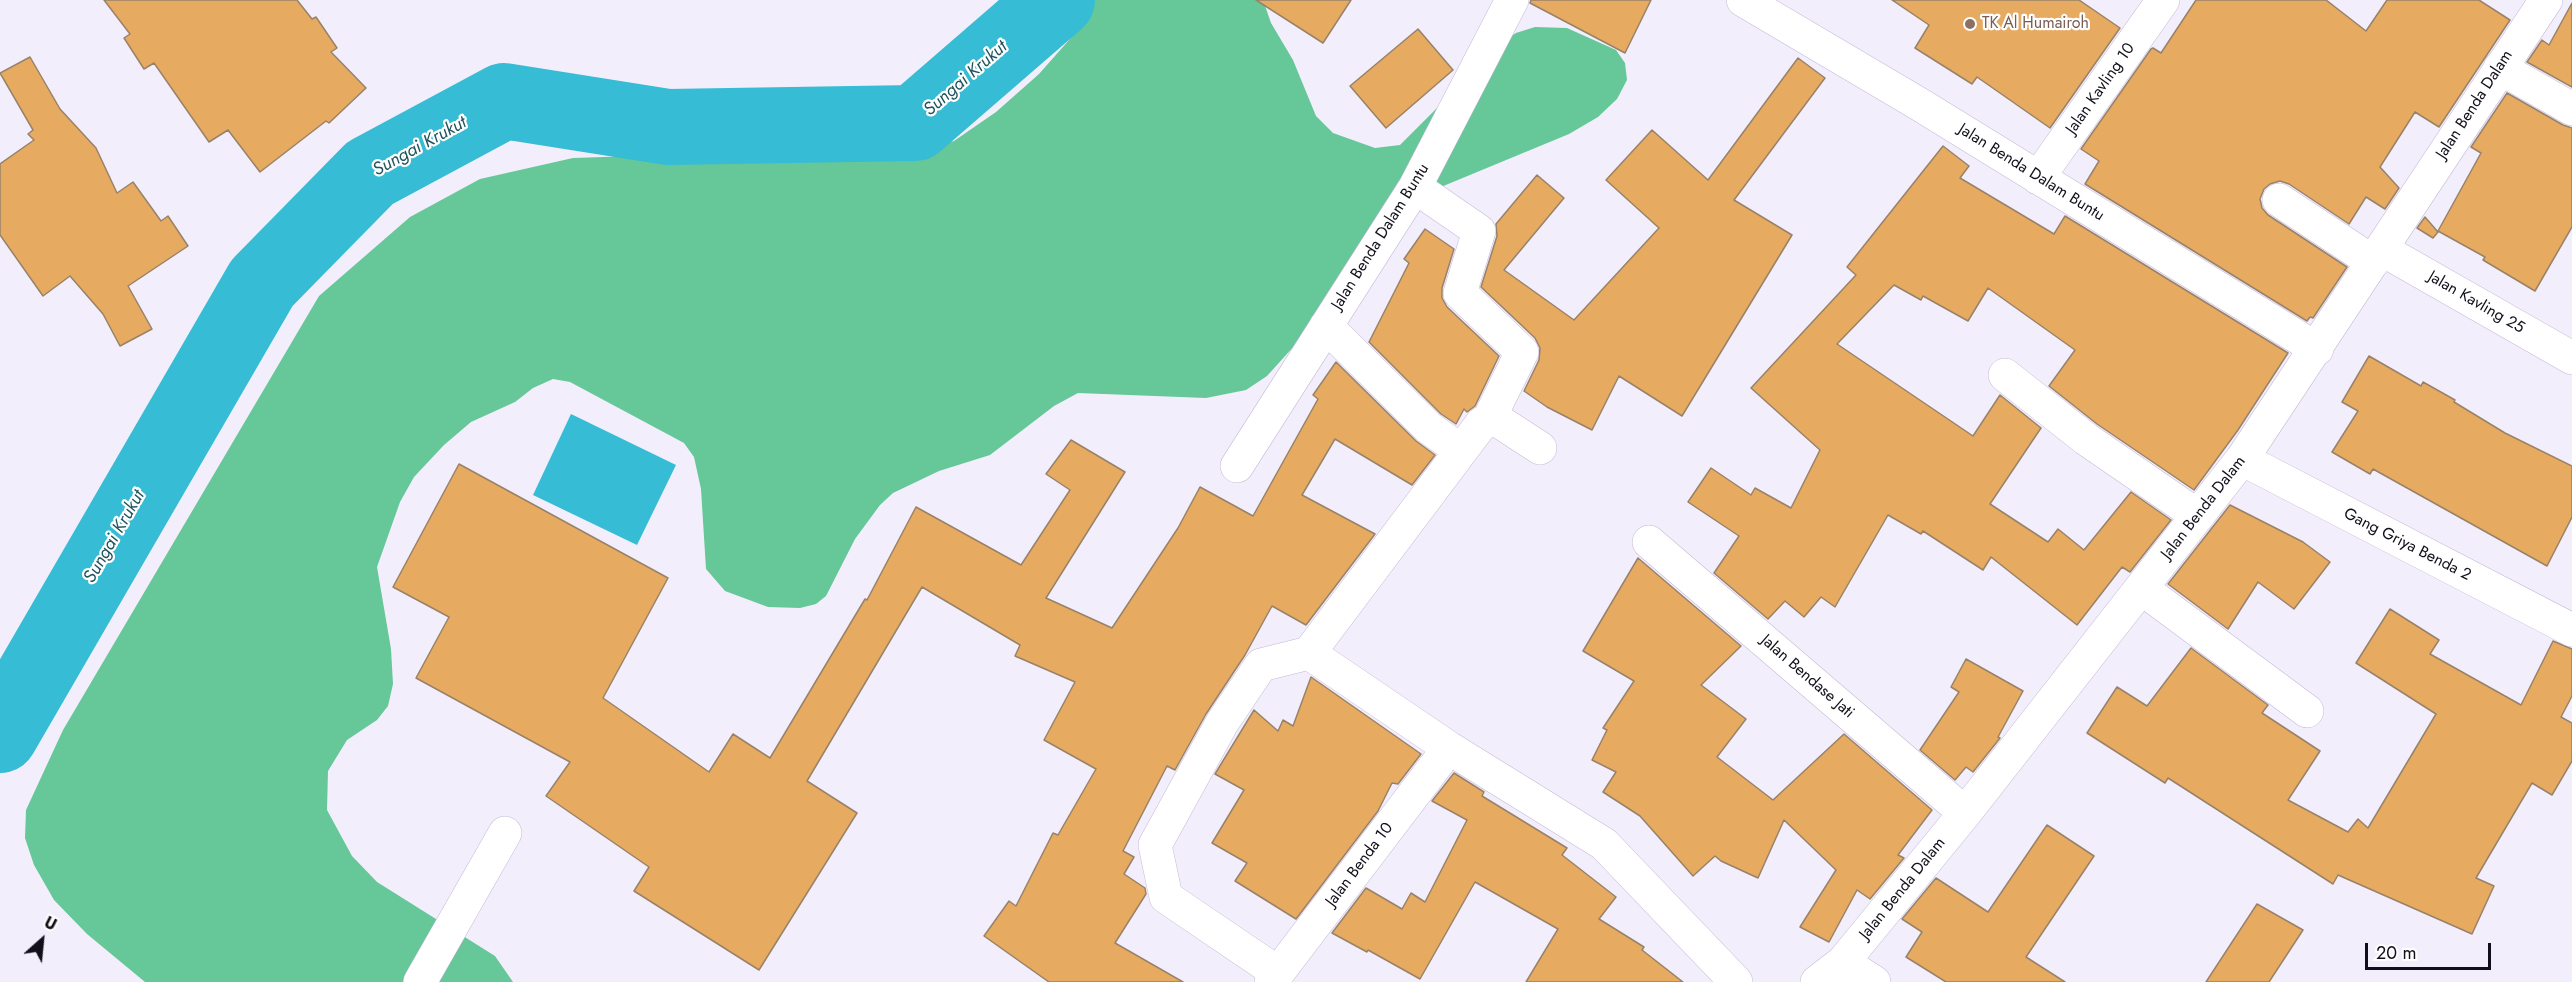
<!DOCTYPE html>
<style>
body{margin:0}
#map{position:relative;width:2572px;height:982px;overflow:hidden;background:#f3eefb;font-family:Jost,sans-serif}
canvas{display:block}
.north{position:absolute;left:12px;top:910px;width:60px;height:60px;-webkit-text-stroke:4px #fefefe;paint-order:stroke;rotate:27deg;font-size:16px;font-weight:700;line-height:24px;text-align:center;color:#130f1a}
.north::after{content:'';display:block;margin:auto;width:21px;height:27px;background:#130f1a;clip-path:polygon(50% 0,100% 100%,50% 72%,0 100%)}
.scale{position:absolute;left:2365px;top:943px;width:126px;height:27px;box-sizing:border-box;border:3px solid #130f1a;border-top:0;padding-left:8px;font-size:18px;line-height:21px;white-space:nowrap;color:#130f1a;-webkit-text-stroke:4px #fefefe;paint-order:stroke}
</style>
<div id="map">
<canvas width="2572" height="982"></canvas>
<div class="north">U</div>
<div class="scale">20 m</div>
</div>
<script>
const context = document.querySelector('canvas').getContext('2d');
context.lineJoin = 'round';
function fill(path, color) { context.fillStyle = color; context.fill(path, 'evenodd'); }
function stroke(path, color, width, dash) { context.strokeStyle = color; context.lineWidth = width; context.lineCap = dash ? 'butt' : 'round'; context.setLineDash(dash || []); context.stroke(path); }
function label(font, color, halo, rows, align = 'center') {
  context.font = font + ' Jost,sans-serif'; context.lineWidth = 4.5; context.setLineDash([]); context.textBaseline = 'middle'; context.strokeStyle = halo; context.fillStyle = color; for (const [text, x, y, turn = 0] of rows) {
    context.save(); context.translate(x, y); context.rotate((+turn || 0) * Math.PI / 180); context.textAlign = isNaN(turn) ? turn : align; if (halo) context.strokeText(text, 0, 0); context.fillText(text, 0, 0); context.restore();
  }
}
const forest = new Path2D(`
 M 1094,0 L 1263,0 L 1271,23 L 1293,60 L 1316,116 L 1333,133 L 1375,148 L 1400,145 L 1505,40 L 1516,33 L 1535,27 L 1567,28 L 1616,50 L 1625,63 L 1627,80 L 1617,99 L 1598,117 L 1569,134 L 1436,189 L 1267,376 L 1246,390 L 1206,398 L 1078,393 L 1054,406 L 990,455 L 939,471 L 893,493 L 880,505 L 855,539 L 826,596 L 816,604 L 800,608 L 768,607 L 725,591 L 706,569 L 701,489 L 694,457 L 684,443 L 570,382 L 553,379 L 533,388 L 515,402 L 471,422 L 444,445 L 414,477 L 400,502 L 377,567 L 391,649 L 393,684 L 388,706 L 377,720 L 347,740 L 328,771 L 327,810 L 352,856 L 377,882 L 495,956 L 513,982 L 145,982 L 87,934 L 54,900 L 34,865 L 25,838 L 26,810 L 63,730 L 319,296 L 410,217 L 480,179 L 573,158 L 697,154 L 869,160 L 954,141 L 996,112 L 1039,74 L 1077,31 Z`);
const water = new Path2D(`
 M 571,414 L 676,465 L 637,545 L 533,495 Z`);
const river = new Path2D(`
 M 0,735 L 262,283 L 370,173 L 504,101 L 668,127 L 915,123 L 1057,0`);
const building = new Path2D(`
 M 104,0 L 297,0 L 312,19 L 316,17 L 337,48 L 331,52 L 366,88 L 329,123 L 326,121 L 260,172 L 228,130 L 209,142 L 154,63 L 144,69 L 124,38 L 130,34 Z
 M 1256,0 L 1351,0 L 1323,43 Z
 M 1531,0 L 1651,0 L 1625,53 L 1530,3 Z
 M 1892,0 L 2079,0 L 2120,28 L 2050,128 L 1977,77 L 1972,84 L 1915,48 L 1929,25 Z
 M 2196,0 L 2326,0 L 2366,31 L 2387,0 L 2479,0 L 2510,20 L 2439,127 L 2415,112 L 2380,167 L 2399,188 L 2385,209 L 2366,197 L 2349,224 L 2289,184 L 2280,181 L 2270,184 L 2264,189 L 2260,199 L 2262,208 L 2268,215 L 2347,267 L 2313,318 L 2310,317 L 2307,321 L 2085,184 L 2099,161 L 2081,149 L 2151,49 L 2153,48 L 2161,53 Z
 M 2572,3 L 2572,87 L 2527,62 L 2542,40 L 2549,45 Z
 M 1418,29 L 1453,70 L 1386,128 L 1350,86 Z
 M 30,57 L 60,109 L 96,148 L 117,193 L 133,182 L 161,221 L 168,216 L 188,246 L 128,286 L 152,329 L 120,346 L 103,314 L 70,276 L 43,296 L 0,235 L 0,164 L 34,140 L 28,134 L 33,130 L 0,73 Z
 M 1798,58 L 1825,78 L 1734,200 L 1792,235 L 1682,416 L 1619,376 L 1592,430 L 1547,407 L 1524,391 L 1539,360 L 1540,348 L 1535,338 L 1481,287 L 1497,236 L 1496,224 L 1537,175 L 1564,198 L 1504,270 L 1574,320 L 1659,228 L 1606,180 L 1652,130 L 1708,180 Z
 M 2507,93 L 2563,125 L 2572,128 L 2572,227 L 2535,291 L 2483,260 L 2485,257 L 2438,231 L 2481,153 L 2471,147 Z
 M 1943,146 L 1969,166 L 1960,178 L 2054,234 L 2065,216 L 2288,353 L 2238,430 L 2194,490 L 2097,424 L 2049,386 L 2075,350 L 1988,288 L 1968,321 L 1923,296 L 1921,300 L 1894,285 L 1837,344 L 1973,436 L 2000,395 L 2041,428 L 1990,504 L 2048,542 L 2058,529 L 2084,550 L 2131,492 L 2171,520 L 2130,572 L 2122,567 L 2077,625 L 1991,557 L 1983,570 L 1923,531 L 1921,534 L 1888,515 L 1835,607 L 1821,597 L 1804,617 L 1785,601 L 1768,619 L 1714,573 L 1739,536 L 1688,502 L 1711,468 L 1751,495 L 1755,488 L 1791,508 L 1820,450 L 1751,388 L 1856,275 L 1847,267 Z
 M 2425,217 L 2438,232 L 2433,238 L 2417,228 Z
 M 1425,229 L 1454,249 L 1442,288 L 1442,298 L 1447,307 L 1499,356 L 1475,406 L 1467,412 L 1464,409 L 1456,424 L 1441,414 L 1369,342 L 1409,263 L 1404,259 Z
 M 2369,356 L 2421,386 L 2423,382 L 2455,400 L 2454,402 L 2505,433 L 2572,466 L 2572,517 L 2547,566 L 2373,469 L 2370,474 L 2332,452 L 2358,411 L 2342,402 Z
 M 1336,362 L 1416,441 L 1435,455 L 1412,485 L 1335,439 L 1302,495 L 1375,534 L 1306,625 L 1272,606 L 1245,655 L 1206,714 L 1175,770 L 1167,766 L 1123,851 L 1134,857 L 1124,874 L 1145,888 L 1146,894 L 1115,943 L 1183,982 L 1049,982 L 984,936 L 1009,901 L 1016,906 L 1053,833 L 1058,835 L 1096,769 L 1044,740 L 1075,682 L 1015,656 L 1020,645 L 922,587 L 807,781 L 857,813 L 759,970 L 634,891 L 649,867 L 546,796 L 570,762 L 416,678 L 449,617 L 393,587 L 459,464 L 668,578 L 603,698 L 709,772 L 733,734 L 770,758 L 865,599 L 867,600 L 916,507 L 1021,565 L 1070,490 L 1046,474 L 1071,440 L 1125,472 L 1046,598 L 1112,628 L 1178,528 L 1200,487 L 1253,516 L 1318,399 L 1313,395 Z
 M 2230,505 L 2303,542 L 2330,562 L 2294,609 L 2258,582 L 2228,629 L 2168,584 Z
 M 1638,558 L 1741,646 L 1701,685 L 1746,719 L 1717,757 L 1773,800 L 1844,734 L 1932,810 L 1898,855 L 1904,858 L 1870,899 L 1857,890 L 1829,942 L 1800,927 L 1836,870 L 1784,820 L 1758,878 L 1721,861 L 1715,856 L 1693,876 L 1640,816 L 1603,792 L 1616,772 L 1592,760 L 1607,730 L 1603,728 L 1634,681 L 1583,651 Z
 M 2390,609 L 2439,640 L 2430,654 L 2521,705 L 2553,641 L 2572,649 L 2572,696 L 2561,717 L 2572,723 L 2572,761 L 2552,795 L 2532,783 L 2476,878 L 2494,886 L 2472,934 L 2338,875 L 2333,884 L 2168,778 L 2165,783 L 2087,733 L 2117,687 L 2147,706 L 2191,648 L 2268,705 L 2262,713 L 2320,751 L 2288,800 L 2348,832 L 2358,819 L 2368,828 L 2436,714 L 2356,663 Z
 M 1966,659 L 2023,691 L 1998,737 L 2000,738 L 1973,772 L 1966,767 L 1955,780 L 1920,750 L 1959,692 L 1951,687 Z
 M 1311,677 L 1421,754 L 1398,784 L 1392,783 L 1378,811 L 1296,919 L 1235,881 L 1247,863 L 1212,843 L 1244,790 L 1215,774 L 1254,710 L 1278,731 L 1283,720 L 1293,726 Z
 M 1454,773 L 1484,792 L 1482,796 L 1567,848 L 1562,855 L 1616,897 L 1599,919 L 1644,947 L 1642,950 L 1683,982 L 1526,982 L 1558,929 L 1475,882 L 1420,979 L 1368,950 L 1367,952 L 1332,933 L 1366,888 L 1402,909 L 1411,893 L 1425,902 L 1467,820 L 1432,801 Z
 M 2047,825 L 2094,856 L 2026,957 L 2065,982 L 1946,982 L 1906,957 L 1922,932 L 1902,919 L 1936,878 L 1988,912 Z
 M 2257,904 L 2303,930 L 2269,982 L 2206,982 Z`);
const minor = new Path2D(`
 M 1743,0 L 1919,104 L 2317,349
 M 2500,68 L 2572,109
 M 2038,178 L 2163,0
 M 1415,187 L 1479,231 L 1460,293 L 1522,352 L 1489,419
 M 2279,200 L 2373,262
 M 2381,249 L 2572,358
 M 1326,326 L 1429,428 L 1460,450
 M 2005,375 L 2086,439 L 2198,516
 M 2242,459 L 2572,630
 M 1237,466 L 1415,187 L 1512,0
 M 1649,542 L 1965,813
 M 2141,588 L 2307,711
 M 1309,653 L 1482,423 L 1489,419 L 1500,422 L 1540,448
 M 1843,962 L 1874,982
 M 1278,973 L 1166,897 L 1155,845 L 1222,723 L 1261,665 L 1309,653 L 1449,748 L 1604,844 L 1736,982
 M 420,982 L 505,833
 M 1271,982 L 1449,748
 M 1817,982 L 1843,962 L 1965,813 L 2242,459 L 2546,0`);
const markers = [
 [1970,24,6,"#8d6e63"]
];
const educationNames = [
 ["TK Al Humairoh",1982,24]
];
const streetNames = [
 ["Jalan Kavling 10",2101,89,-55],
 ["Jalan Benda Dalam",2475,105,-57],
 ["Jalan Benda Dalam Buntu",2031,173,32],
 ["Jalan Benda Dalam Buntu",1381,237,-58],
 ["Jalan Kavling 25",2476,303,30],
 ["Jalan Benda Dalam",2204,508,-52],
 ["Gang Griya Benda 2",2407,545,27],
 ["Jalan Bendase Jati",1807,677,41],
 ["Jalan Benda 10",1360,865,-53],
 ["Jalan Benda Dalam",1903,889,-51]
];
const waterNames = [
 ["Sungai Krukut",966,79,-41],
 ["Sungai Krukut",420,147,-29],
 ["Sungai Krukut",115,537,-60]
];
fill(forest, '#66c799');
fill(water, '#36bcd4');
stroke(river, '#36bcd4', 76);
fill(building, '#e7aa61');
stroke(building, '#988269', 1.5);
stroke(minor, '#c4b9d7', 34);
stroke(minor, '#fff', 33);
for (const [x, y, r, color] of markers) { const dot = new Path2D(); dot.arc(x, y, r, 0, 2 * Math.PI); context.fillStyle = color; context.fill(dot); stroke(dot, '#fefefe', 2); }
label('16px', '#785e54', '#fefefe', educationNames, 'left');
label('16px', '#130f1a', '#fefefe', streetNames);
label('italic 18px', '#1e545e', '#fefefe', waterNames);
</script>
